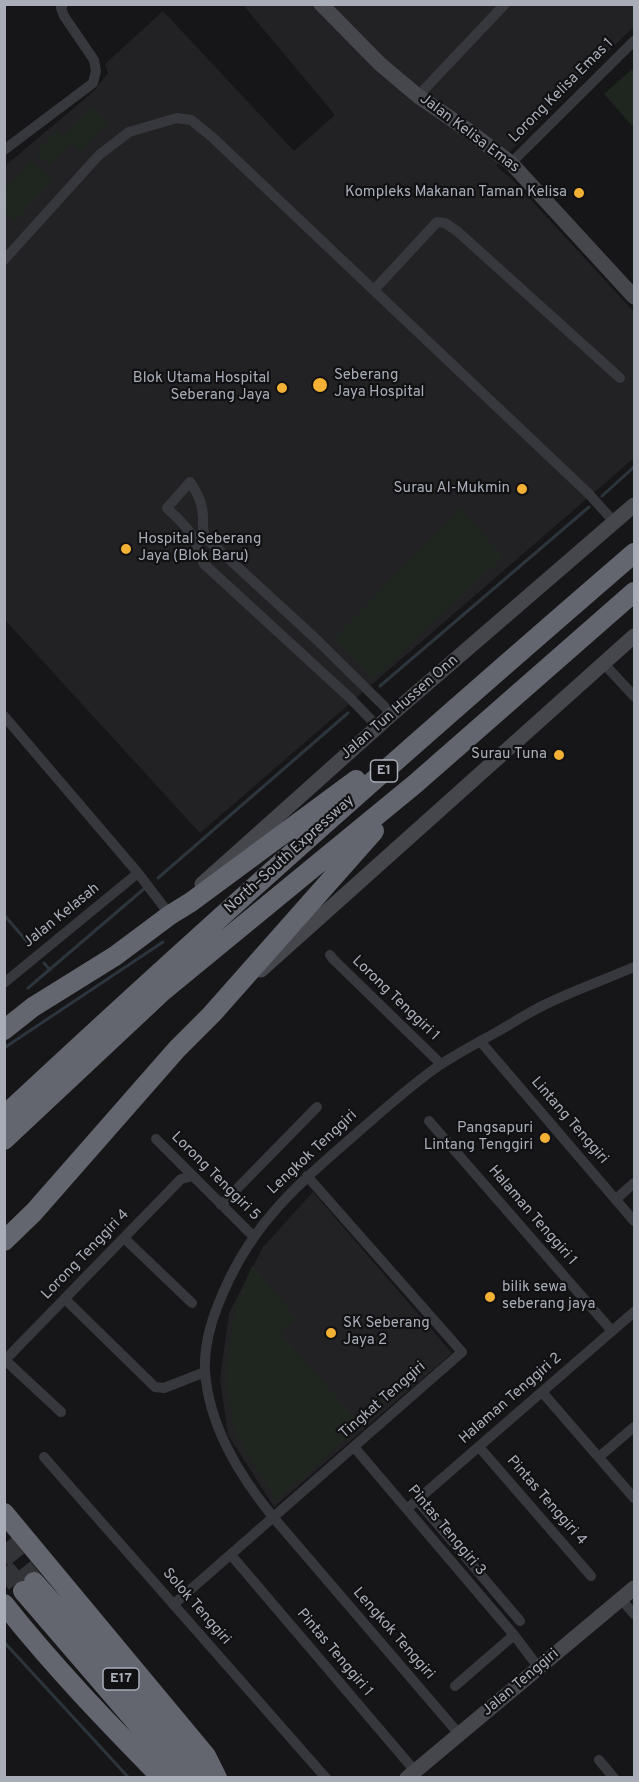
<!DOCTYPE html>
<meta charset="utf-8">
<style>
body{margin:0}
#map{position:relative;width:639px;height:1782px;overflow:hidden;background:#161618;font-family:Overpass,sans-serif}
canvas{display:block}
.frame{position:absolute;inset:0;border:6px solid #a8adb8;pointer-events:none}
</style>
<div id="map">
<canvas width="639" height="1782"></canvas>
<div class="frame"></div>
</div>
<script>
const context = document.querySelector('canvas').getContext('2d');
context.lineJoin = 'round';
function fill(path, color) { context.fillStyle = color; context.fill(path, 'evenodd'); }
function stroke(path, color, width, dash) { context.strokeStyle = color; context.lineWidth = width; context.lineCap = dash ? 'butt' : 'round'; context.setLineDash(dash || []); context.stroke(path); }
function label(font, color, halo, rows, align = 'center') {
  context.font = font + ' Overpass,sans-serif'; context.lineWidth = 4.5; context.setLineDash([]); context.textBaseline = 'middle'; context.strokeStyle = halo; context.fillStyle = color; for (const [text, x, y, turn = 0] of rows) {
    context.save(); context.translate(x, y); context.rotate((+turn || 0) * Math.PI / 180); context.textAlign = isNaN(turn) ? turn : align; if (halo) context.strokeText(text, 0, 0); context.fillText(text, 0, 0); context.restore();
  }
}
const built = new Path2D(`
 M 243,5 L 634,5 L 634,26 L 496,166 L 512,179 L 634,312 L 634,458 L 200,833 L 5,620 L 5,166 L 94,91 L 108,73 L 105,64 L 163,11 L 294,151 L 335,115 Z
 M 313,1192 L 452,1353 L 274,1507 L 228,1435 L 220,1379 L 229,1313 L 263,1247 Z`);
const green = new Path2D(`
 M 632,69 L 634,72 L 634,128 L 604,94 Z
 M 91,106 L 108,122 L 81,152 L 70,143 L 50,165 L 36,153 L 57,130 L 64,136 Z
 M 31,160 L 53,180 L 15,221 L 5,211 L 5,190 Z
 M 460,508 L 503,557 L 373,679 L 334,639 Z
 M 252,1265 L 297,1319 L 280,1333 L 361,1425 L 277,1500 L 235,1434 L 226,1379 L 234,1312 Z`);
const stream = new Path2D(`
 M 602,496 L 634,467
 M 380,686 L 589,507
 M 158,878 L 348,713
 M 4,915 L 31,946
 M 44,963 L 50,970
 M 28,988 L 145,888
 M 4,1048 L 163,942
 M 4,1642 L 129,1778`);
const highwayTunnel = new Path2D(`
 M 4,1544 L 34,1582
 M 4,1568 L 23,1591`);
const street = new Path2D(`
 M 418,96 L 505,4
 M 4,150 L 93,83 L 96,71 L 94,60 L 64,16 L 61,8 L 63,4
 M 511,163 L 634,41
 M 4,260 L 99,155 L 129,132 L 177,118 L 191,120 L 211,136 L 589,494 L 614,522
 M 374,290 L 437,222 L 445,223 L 457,231 L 620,378
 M 604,664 L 634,696
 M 4,716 L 138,873 L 170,915
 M 378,727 L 350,698 L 204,564 C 197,553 199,546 193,537 C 187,526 176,517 167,508 L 190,482 C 198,494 203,504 203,518 C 203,526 202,531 206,538 L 316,639 L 392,714
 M 330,955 L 333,959 L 441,1064
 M 4,983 L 138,873
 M 480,1041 L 634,1221
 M 429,1121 L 612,1331
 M 156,1139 L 253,1236
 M 616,1199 L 634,1183
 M 221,1205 L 317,1107
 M 124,1238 L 192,1303
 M 65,1299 L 155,1387 L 164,1388 L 205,1372
 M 5,1360 L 61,1412
 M 4,1361 L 181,1179 L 193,1176
 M 542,1392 L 634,1498
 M 354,1447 L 514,1635 L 539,1668
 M 479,1447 L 591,1576
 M 44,1457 L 326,1778
 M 599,1457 L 634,1427
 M 417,1500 L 520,1621
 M 408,1508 L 634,1312
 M 231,1555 L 415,1771
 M 621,1599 L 634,1614
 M 174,1604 L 462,1352 L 307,1176
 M 455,1686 L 514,1635
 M 459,1734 L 273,1517 C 239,1475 209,1426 205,1371 C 204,1349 210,1325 218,1305 C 247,1230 290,1191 349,1140 C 379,1114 408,1087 440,1065 C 458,1053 477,1043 495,1033 C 511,1024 526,1014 542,1006 C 572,991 604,980 634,967
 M 599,1760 L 614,1778`);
const secondary = new Path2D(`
 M 321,4 L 380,64 L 418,96 L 469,131 L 511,163 L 634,297
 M 202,884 L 392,714 L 634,505
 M 261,970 L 634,636
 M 407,1778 L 634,1588`);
const highway = new Path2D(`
 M 4,1030 L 33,1007 L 115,956 L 170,915 L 191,902 L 356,780
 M 4,1116 C 210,923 421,737 634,553
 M 4,1140 L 163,991 L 415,784 L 634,592
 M 4,1241 L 34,1212 L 177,1049 L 212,1014 L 374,831
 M 4,1513 L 206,1756 L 217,1778
 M 34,1582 L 199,1768
 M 23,1591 L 184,1778
 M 4,1604 C 53,1666 107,1722 162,1778`);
const markers = [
 [579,193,6,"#f2b134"],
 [320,385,8,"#f2b134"],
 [282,388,6,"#f2b134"],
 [522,489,6,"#f2b134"],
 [126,549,6,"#f2b134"],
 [559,755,6,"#f2b134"],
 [545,1138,6,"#f2b134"],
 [490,1297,6,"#f2b134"],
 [331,1333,6,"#f2b134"]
];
const shields = [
 [384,771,27],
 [121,1679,36]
];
const shieldNames = [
 ["E1",384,771],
 ["E17",121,1679]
];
const streetNames = [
 ["Lorong Kelisa Emas 1",562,91,-45],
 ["Jalan Kelisa Emas",469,134,37],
 ["Jalan Tun Hussen Onn",400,708,-41],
 ["North–South Expressway",290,855,-42],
 ["Jalan Kelasah",62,916,-39],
 ["Lorong Tenggiri 1",395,999,44],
 ["Lintang Tenggiri",569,1121,49],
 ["Lengkok Tenggiri",313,1153,-43],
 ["Lorong Tenggiri 5",215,1177,45],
 ["Halaman Tenggiri 1",532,1216,49],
 ["Lorong Tenggiri 4",86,1255,-46],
 ["Halaman Tenggiri 2",511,1399,-41],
 ["Tingkat Tenggiri",383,1401,-41],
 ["Pintas Tenggiri 4",546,1501,49],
 ["Pintas Tenggiri 3",446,1531,50],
 ["Solok Tenggiri",196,1607,49],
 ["Lengkok Tenggiri",393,1634,49],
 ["Pintas Tenggiri 1",334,1653,50],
 ["Jalan Tenggiri",521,1683,-40]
];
const poiNames = [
 ["Kompleks Makanan Taman Kelisa",567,193],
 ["Seberang",334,376,"left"],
 ["Jaya Hospital",334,393,"left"],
 ["Blok Utama Hospital",270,379],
 ["Seberang Jaya",270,396],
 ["Surau Al-Mukmin",510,489],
 ["Hospital Seberang",138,540,"left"],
 ["Jaya (Blok Baru)",138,557,"left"],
 ["Surau Tuna",547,755],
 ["Pangsapuri",533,1129],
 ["Lintang Tenggiri",533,1146],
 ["bilik sewa",502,1288,"left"],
 ["seberang jaya",502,1305,"left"],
 ["SK Seberang",343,1324,"left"],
 ["Jaya 2",343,1341,"left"]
];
fill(built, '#222225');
fill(green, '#1e261f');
stroke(stream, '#2c353c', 3);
stroke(highwayTunnel, '#333438', 20, [20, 10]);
stroke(street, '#37383d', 10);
stroke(secondary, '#45474d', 15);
stroke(highway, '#63666e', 20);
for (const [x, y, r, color] of markers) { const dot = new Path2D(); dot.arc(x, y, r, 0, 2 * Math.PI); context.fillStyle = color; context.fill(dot); stroke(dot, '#111113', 2); }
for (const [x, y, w] of shields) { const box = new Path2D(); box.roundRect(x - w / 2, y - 11, w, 22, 4.5); context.fillStyle = '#111113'; context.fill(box); stroke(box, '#a8adb8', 1.5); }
label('bold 14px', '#a8adb8', null, shieldNames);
label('15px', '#a8adb8', '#111113', streetNames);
label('15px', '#a8adb8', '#111113', poiNames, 'right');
</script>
